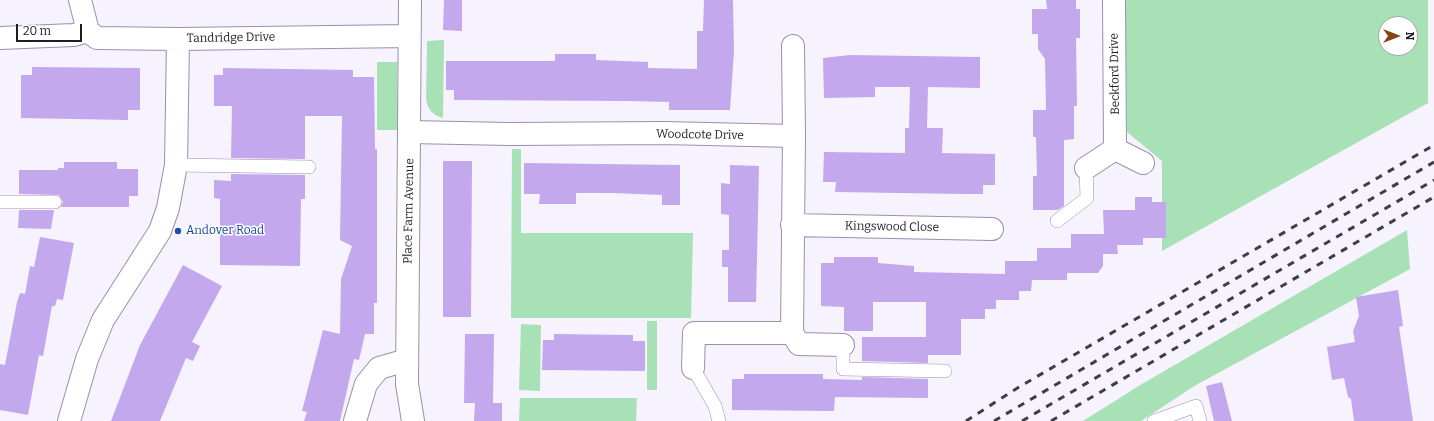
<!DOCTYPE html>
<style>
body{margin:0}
#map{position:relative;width:1434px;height:421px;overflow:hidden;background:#f6f2fe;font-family:Bitter,serif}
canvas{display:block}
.north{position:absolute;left:1378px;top:16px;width:40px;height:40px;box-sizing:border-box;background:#fff;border:1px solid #a6a4a9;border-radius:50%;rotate:90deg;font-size:11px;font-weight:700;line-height:16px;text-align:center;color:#201c27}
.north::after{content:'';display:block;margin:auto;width:14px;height:18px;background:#884419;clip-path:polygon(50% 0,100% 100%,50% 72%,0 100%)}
.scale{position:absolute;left:16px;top:24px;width:66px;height:18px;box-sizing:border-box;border:2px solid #201c27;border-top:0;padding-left:5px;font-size:12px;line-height:14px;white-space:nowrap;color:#201c27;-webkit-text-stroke:3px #fff;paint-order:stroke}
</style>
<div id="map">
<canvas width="1434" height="421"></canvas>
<div class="north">N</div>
<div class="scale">20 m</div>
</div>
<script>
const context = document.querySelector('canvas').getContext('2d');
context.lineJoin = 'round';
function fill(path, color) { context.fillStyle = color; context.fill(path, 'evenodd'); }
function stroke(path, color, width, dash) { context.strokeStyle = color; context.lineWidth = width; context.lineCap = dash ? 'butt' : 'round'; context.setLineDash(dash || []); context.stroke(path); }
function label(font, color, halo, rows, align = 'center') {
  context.font = font + ' Bitter,serif'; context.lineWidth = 3; context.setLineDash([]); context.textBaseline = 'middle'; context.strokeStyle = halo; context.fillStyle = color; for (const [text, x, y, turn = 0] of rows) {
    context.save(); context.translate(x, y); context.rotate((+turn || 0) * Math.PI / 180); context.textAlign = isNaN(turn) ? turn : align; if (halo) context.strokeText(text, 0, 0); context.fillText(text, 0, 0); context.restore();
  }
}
const green = new Path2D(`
 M 1125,0 L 1428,0 L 1428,103 L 1162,251 L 1162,161 L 1127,132 ZM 1386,24 L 1410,24 L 1410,48 L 1386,48 Z
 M 444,40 L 443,118 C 432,115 428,110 426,99 L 427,41 Z
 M 377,62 L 397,62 L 397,130 L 377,130 Z
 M 512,149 L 521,149 L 521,233 L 693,233 L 691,318 L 511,318 Z
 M 1407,230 L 1410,269 L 1196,385 L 1141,421 L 1083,421 L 1142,384 Z
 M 647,321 L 657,321 L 657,390 L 647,390 Z
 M 521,324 L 541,325 L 540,391 L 519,390 Z
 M 520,398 L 637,398 L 636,421 L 519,421 Z`);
const building = new Path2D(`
 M 444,0 L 462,0 L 462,31 L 443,30 Z
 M 704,0 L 733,0 L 734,51 L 730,110 L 669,110 L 669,102 L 629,101 L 454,100 L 454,90 L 446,90 L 446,61 L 555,61 L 555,54 L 596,54 L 596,60 L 648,62 L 648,68 L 697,69 L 697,31 L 703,31 Z
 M 1046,0 L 1076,0 L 1076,9 L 1080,9 L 1080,38 L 1076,38 L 1077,106 L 1074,106 L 1074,139 L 1064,140 L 1064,206 L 1058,210 L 1033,210 L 1033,176 L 1037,176 L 1036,137 L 1033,137 L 1033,110 L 1046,110 L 1045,59 L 1038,49 L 1038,34 L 1032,34 L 1032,9 L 1047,9 Z
 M 850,55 L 980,57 L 980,88 L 928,87 L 927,128 L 943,128 L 942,153 L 995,154 L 995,185 L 983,185 L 983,194 L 965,194 L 835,192 L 836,182 L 823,182 L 824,152 L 905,153 L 905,128 L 909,128 L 910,87 L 875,87 L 875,97 L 824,98 L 823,58 Z
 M 32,67 L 140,68 L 140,110 L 128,110 L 128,120 L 21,118 L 21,75 L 32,75 Z
 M 223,68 L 353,70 L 353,77 L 374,77 L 375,149 L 377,149 L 377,303 L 374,303 L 374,334 L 365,334 L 359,360 L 354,359 L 340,421 L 304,421 L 307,412 L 302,411 L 323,330 L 340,334 L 341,279 L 352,246 L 340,240 L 342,116 L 305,116 L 305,159 L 231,158 L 232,106 L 214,106 L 214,75 L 223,75 Z
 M 443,161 L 472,161 L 471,317 L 443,317 Z
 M 64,162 L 117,162 L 117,169 L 138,169 L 138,196 L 129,196 L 129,207 L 61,207 L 63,202 L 59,195 L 19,194 L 19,170 L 58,170 L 58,168 L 64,168 Z
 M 524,163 L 680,165 L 680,205 L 662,205 L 662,195 L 613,193 L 576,193 L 576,204 L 539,204 L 540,194 L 524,194 Z
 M 730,165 L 759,166 L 756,302 L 728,302 L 728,267 L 722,267 L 722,250 L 729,250 L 729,215 L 721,214 L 721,183 L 730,184 Z
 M 231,174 L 305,175 L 305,199 L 301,199 L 300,266 L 220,265 L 220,199 L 214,198 L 214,180 L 231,181 Z
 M 1135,197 L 1152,197 L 1152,202 L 1166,202 L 1166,238 L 1143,238 L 1143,245 L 1117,245 L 1118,254 L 1103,254 L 1103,266 L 1098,273 L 1067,273 L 1067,280 L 1032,280 L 1031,291 L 1019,291 L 1019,300 L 996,300 L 996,309 L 985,309 L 985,319 L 961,319 L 961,355 L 928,355 L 928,363 L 862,361 L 862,337 L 926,337 L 926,302 L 873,302 L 873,331 L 844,331 L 844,307 L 821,306 L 821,263 L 834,263 L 834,257 L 878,257 L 878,263 L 914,266 L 914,272 L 1005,274 L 1005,261 L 1037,261 L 1037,248 L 1071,248 L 1071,234 L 1104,234 L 1103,210 L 1135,210 Z
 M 19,210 L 54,210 L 51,229 L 18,228 Z
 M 40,237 L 74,243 L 63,300 L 57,299 L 55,306 L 52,306 L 43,356 L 39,355 L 28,415 L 0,410 L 0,364 L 5,365 L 17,302 L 20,293 L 25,294 L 30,266 L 34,267 Z
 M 183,265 L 222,286 L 192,342 L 200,346 L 193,361 L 186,358 L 160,421 L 111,421 L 140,345 Z
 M 1398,290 L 1403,326 L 1399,327 L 1413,421 L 1354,421 L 1351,399 L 1348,397 L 1344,378 L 1332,380 L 1327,347 L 1355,342 L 1353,331 L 1359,316 L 1356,297 Z
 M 465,334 L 494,334 L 493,403 L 502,403 L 502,421 L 474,421 L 475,403 L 464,403 Z
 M 554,334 L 633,335 L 633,341 L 645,341 L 645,371 L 542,370 L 543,340 L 554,340 Z
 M 744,374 L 823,374 L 823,379 L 862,380 L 862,377 L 928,379 L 928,398 L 835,397 L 834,411 L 732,410 L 732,379 L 744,379 Z
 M 1222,382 L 1232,421 L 1214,421 L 1206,386 Z`);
const service = new Path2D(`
 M 176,165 L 309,167
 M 0,202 L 55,202
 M 1057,221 L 1087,198 L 1086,168
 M 843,345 L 843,369 L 945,371
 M 693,368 L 715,406 L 719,421
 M 1154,421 L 1196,406 L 1200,421`);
const minor = new Path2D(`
 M 80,0 L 88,31 L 97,38 L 178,39 L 409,36
 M 410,0 L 407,384 L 413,421
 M 1114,0 L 1115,149
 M 0,38 L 74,35 L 88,31
 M 793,46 L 794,136
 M 410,132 L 509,134 L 664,133 L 794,136 L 792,333 L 694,333 L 693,368
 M 1086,168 L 1115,149 L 1143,163
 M 792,225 L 992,229
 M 792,333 L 799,344 L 843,345
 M 69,421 L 87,359 L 103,320 L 160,231 L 168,208 L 176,165 L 178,39
 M 355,421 L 366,384 L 379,368 L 407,360`);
const rail = new Path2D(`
 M 966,421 L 1019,387 L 1434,145
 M 994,421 L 1434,162
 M 1022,421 L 1434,180
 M 1051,421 L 1434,197`);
const markers = [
 [178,231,4,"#1a4fb4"]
];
const streetNames = [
 ["Tandridge Drive",231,38,-1],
 ["Beckford Drive",1115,74,-91],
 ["Woodcote Drive",700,135,1],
 ["Place Farm Avenue",409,211,-89],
 ["Kingswood Close",892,227,1]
];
const transitNames = [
 ["Andover Road",186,231]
];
fill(green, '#a8e1b6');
fill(building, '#c3a8ee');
stroke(service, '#9990ab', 14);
stroke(minor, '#9990ab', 24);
stroke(service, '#fff', 13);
stroke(minor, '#fff', 22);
stroke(rail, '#413d48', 3, [7, 7]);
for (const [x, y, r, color] of markers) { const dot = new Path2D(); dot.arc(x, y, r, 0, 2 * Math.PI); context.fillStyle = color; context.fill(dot); stroke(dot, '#fff', 1.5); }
label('12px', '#201c27', '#fff', streetNames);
label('12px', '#164399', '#fff', transitNames, 'left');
</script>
